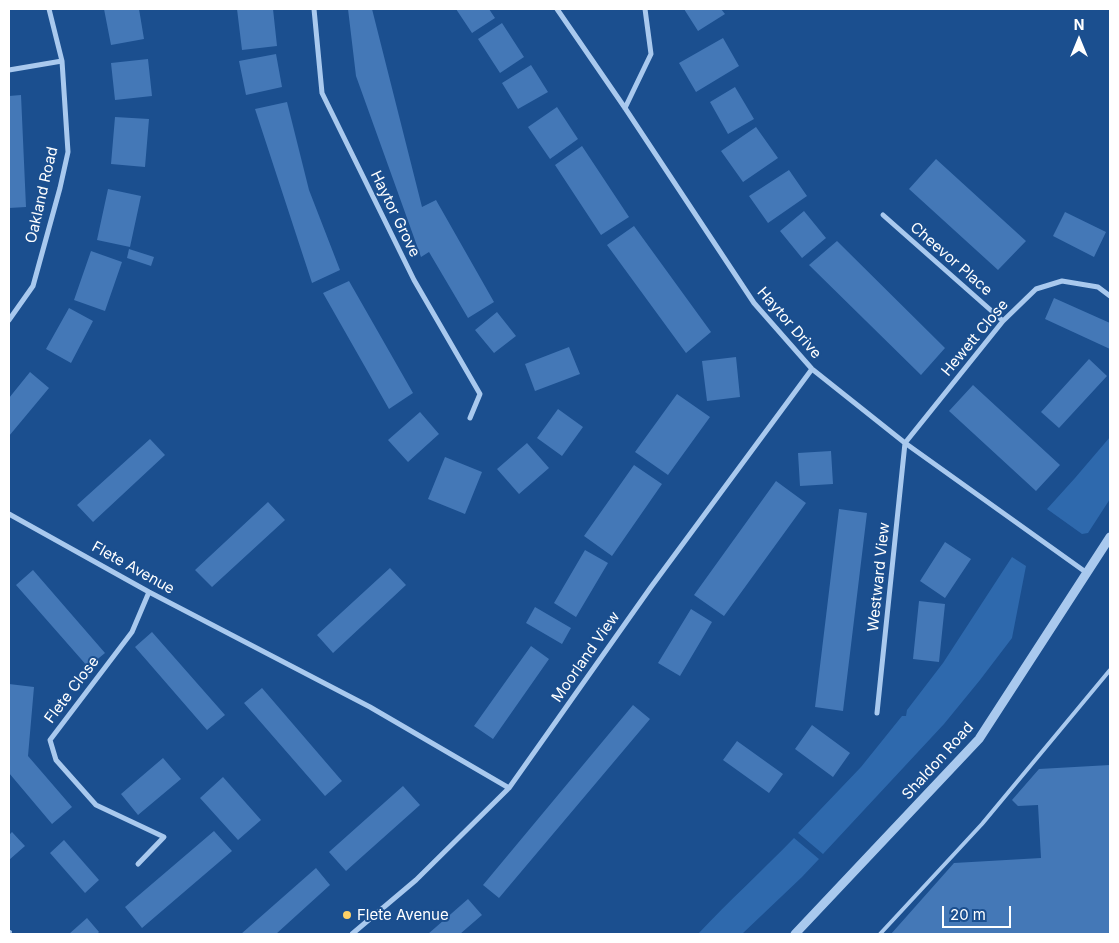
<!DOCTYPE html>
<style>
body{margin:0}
#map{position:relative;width:1119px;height:943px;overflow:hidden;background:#1b4f8f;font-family:Inter,sans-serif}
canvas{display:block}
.frame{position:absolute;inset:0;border:10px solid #fff;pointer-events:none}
.north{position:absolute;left:1054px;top:15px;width:50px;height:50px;-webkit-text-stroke:4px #1b4f8f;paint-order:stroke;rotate:0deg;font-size:14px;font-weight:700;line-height:20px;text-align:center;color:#fff}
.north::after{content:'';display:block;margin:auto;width:18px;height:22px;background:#fff;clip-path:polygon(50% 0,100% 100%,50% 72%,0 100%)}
.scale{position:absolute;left:942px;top:906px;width:69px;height:22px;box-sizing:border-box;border:2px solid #fff;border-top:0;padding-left:6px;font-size:15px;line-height:18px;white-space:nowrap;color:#fff;-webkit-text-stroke:4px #1b4f8f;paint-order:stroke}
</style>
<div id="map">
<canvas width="1119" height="943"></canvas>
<div class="frame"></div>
<div class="north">N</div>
<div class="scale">20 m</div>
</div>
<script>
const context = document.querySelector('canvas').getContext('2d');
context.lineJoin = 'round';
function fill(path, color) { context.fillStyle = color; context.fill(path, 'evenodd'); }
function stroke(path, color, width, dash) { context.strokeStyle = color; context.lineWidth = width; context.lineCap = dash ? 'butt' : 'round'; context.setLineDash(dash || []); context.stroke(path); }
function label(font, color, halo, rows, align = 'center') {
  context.font = font + ' Inter,sans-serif'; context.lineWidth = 4; context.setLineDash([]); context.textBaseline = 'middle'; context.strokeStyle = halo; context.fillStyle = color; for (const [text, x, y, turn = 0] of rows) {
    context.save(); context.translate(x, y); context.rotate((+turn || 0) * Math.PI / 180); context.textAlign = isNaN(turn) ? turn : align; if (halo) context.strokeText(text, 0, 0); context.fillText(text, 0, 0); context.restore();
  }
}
const green = new Path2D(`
 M 1110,437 L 1110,499 L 1088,533 L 1082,534 L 1047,509 L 1075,478 Z
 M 1012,557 L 1026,566 L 1012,638 L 980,680 L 944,724 L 823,854 L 798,833 L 861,767 L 902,716 L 906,716 L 907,710 L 943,663 Z
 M 794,838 L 819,859 L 802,877 L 742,934 L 698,934 C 729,901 763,870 794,838 Z`);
const building = new Path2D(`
 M 104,9 L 139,9 L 144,39 L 111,45 Z
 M 237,9 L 273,9 L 277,46 L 242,50 Z
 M 348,9 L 372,9 L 422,207 L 436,200 L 494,302 L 468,318 L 429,252 L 421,257 L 356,76 Z
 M 456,9 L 489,9 L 495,18 L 472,33 Z
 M 684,9 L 721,9 L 725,14 L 698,31 Z
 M 502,23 L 524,57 L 500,73 L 478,39 Z
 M 723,38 L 739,66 L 696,92 L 679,63 Z
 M 276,54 L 282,87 L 246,95 L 239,61 Z
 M 148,59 L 152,96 L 115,100 L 111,63 Z
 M 531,65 L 548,92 L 518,109 L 502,83 Z
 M 735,87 L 754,119 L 728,134 L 710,102 Z
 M 21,95 L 26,207 L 9,208 L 9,96 Z
 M 287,102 L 309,190 L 340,270 L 312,283 L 255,109 Z
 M 557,107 L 578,139 L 550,159 L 528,127 Z
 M 115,117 L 149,119 L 145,167 L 111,164 Z
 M 756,127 L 778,158 L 743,182 L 721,151 Z
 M 582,146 L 629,217 L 601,235 L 555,165 Z
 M 936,159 L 1026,241 L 998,270 L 909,189 Z
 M 789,170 L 807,196 L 768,223 L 749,196 Z
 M 108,189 L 141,196 L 130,247 L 97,240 Z
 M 804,211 L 826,238 L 802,258 L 780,231 Z
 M 1065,212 L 1106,232 L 1094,257 L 1053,236 Z
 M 634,226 L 711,332 L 686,353 L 607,245 Z
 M 837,241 L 945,348 L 921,375 L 809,265 Z
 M 129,249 L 154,257 L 151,266 L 127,258 Z
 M 91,251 L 122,262 L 105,311 L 74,300 Z
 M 349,281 L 413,393 L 389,409 L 323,293 Z
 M 1054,298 L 1110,323 L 1110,349 L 1045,319 Z
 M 69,308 L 93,321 L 71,363 L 46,349 Z
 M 497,312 L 516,336 L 494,353 L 475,330 Z
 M 569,347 L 580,374 L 535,391 L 525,364 Z
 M 736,357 L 740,397 L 707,401 L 702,361 Z
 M 1089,359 L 1107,376 L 1059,428 L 1041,412 Z
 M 30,372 L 49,388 L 9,436 L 9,398 Z
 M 973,385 L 1060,465 L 1036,491 L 949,411 Z
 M 677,394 L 710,417 L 668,475 L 635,452 Z
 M 558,409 L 583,427 L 562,456 L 537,438 Z
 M 420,412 L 439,434 L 408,462 L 388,440 Z
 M 150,439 L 165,455 L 93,522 L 77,505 Z
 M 527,443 L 549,468 L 519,494 L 497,469 Z
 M 831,451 L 833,484 L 800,486 L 798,453 Z
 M 445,457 L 482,472 L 465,514 L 428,499 Z
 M 634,465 L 662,484 L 612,556 L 584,536 Z
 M 776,481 L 806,503 L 724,616 L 694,595 Z
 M 268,502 L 285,520 L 212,587 L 195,570 Z
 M 839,509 L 867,513 L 843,711 L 815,707 Z
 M 945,542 L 971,559 L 945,598 L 920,581 Z
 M 585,550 L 608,563 L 576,617 L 554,603 Z
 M 390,568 L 406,585 L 333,653 L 317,635 Z
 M 33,570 L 105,653 L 88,667 L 16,585 Z
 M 919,601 L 945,604 L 939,662 L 913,659 Z
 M 535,607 L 571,628 L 562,644 L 526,623 Z
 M 691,609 L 712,622 L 680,676 L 658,663 Z
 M 152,632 L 225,715 L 207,730 L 135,647 Z
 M 531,646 L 549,659 L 493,739 L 474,726 Z
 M 9,684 L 34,687 L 28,756 L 72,807 L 52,824 L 9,773 Z
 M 262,688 L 342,781 L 325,796 L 244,703 Z
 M 633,705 L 650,719 L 499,898 L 483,885 Z
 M 812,725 L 850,753 L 833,777 L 795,749 Z
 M 737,741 L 783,774 L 769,793 L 723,760 Z
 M 163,758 L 181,779 L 138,815 L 121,794 Z
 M 1110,765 L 1110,934 L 891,934 L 954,863 L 1041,858 L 1038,805 L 1018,806 L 1012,800 L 1039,769 Z
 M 223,777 L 261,820 L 238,840 L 200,798 Z
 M 403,786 L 420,805 L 346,871 L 329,852 Z
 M 214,831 L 232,851 L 142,928 L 125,907 Z
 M 12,832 L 25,846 L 9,860 L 9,835 Z
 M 64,840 L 99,880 L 85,893 L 50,853 Z
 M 316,868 L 330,885 L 276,934 L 241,934 Z
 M 468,899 L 482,915 L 460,934 L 428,934 Z
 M 87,918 L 99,932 L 97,934 L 69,934 Z`);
const service = new Path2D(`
 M 9,934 L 10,932
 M 880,934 L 982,824 L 1110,670`);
const minor = new Path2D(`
 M 314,9 L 322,93 L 414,280 L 480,394 L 470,418
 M 557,9 L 625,108 L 754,303 L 812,369 L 905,443 L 1087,573
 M 9,70 L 62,61
 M 625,108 L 651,54 L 645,9
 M 883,215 L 1003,321
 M 9,320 L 33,286 L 60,188 L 68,152 L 62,61 L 49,9
 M 9,514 L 149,592 L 370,707 L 509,788
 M 877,713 L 905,443 L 1003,321 L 1036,289 L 1062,281 L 1098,287 L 1110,296
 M 138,864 L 164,837 L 96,805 L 56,760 L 50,740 L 132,632 L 149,592
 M 352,934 L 416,880 L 509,788 L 651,587 L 812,369`);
const tertiary = new Path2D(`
 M 795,934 L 979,739 L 1110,537`);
const markers = [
 [347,915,5,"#ffd166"]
];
const streetNames = [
 ["Oakland Road",42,195,-77],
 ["Haytor Grove",395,214,64],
 ["Cheevor Place",951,259,41],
 ["Haytor Drive",789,323,49],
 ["Hewett Close",975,338,-50],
 ["Flete Avenue",133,568,29],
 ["Westward View",879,577,-84],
 ["Moorland View",586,657,-55],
 ["Flete Close",72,690,-53],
 ["Shaldon Road",938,761,-48]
];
const poiNames = [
 ["Flete Avenue",357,915]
];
fill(green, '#2e69ad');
fill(building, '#4478b7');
stroke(service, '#a9c9ee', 4);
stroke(minor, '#a9c9ee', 5);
stroke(tertiary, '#a9c9ee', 9);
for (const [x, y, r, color] of markers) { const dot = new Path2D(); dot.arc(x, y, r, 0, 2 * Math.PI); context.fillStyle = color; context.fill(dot); stroke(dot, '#1b4f8f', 2); }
label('15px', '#fff', '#1b4f8f', streetNames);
label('15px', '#fff', '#1b4f8f', poiNames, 'left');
</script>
